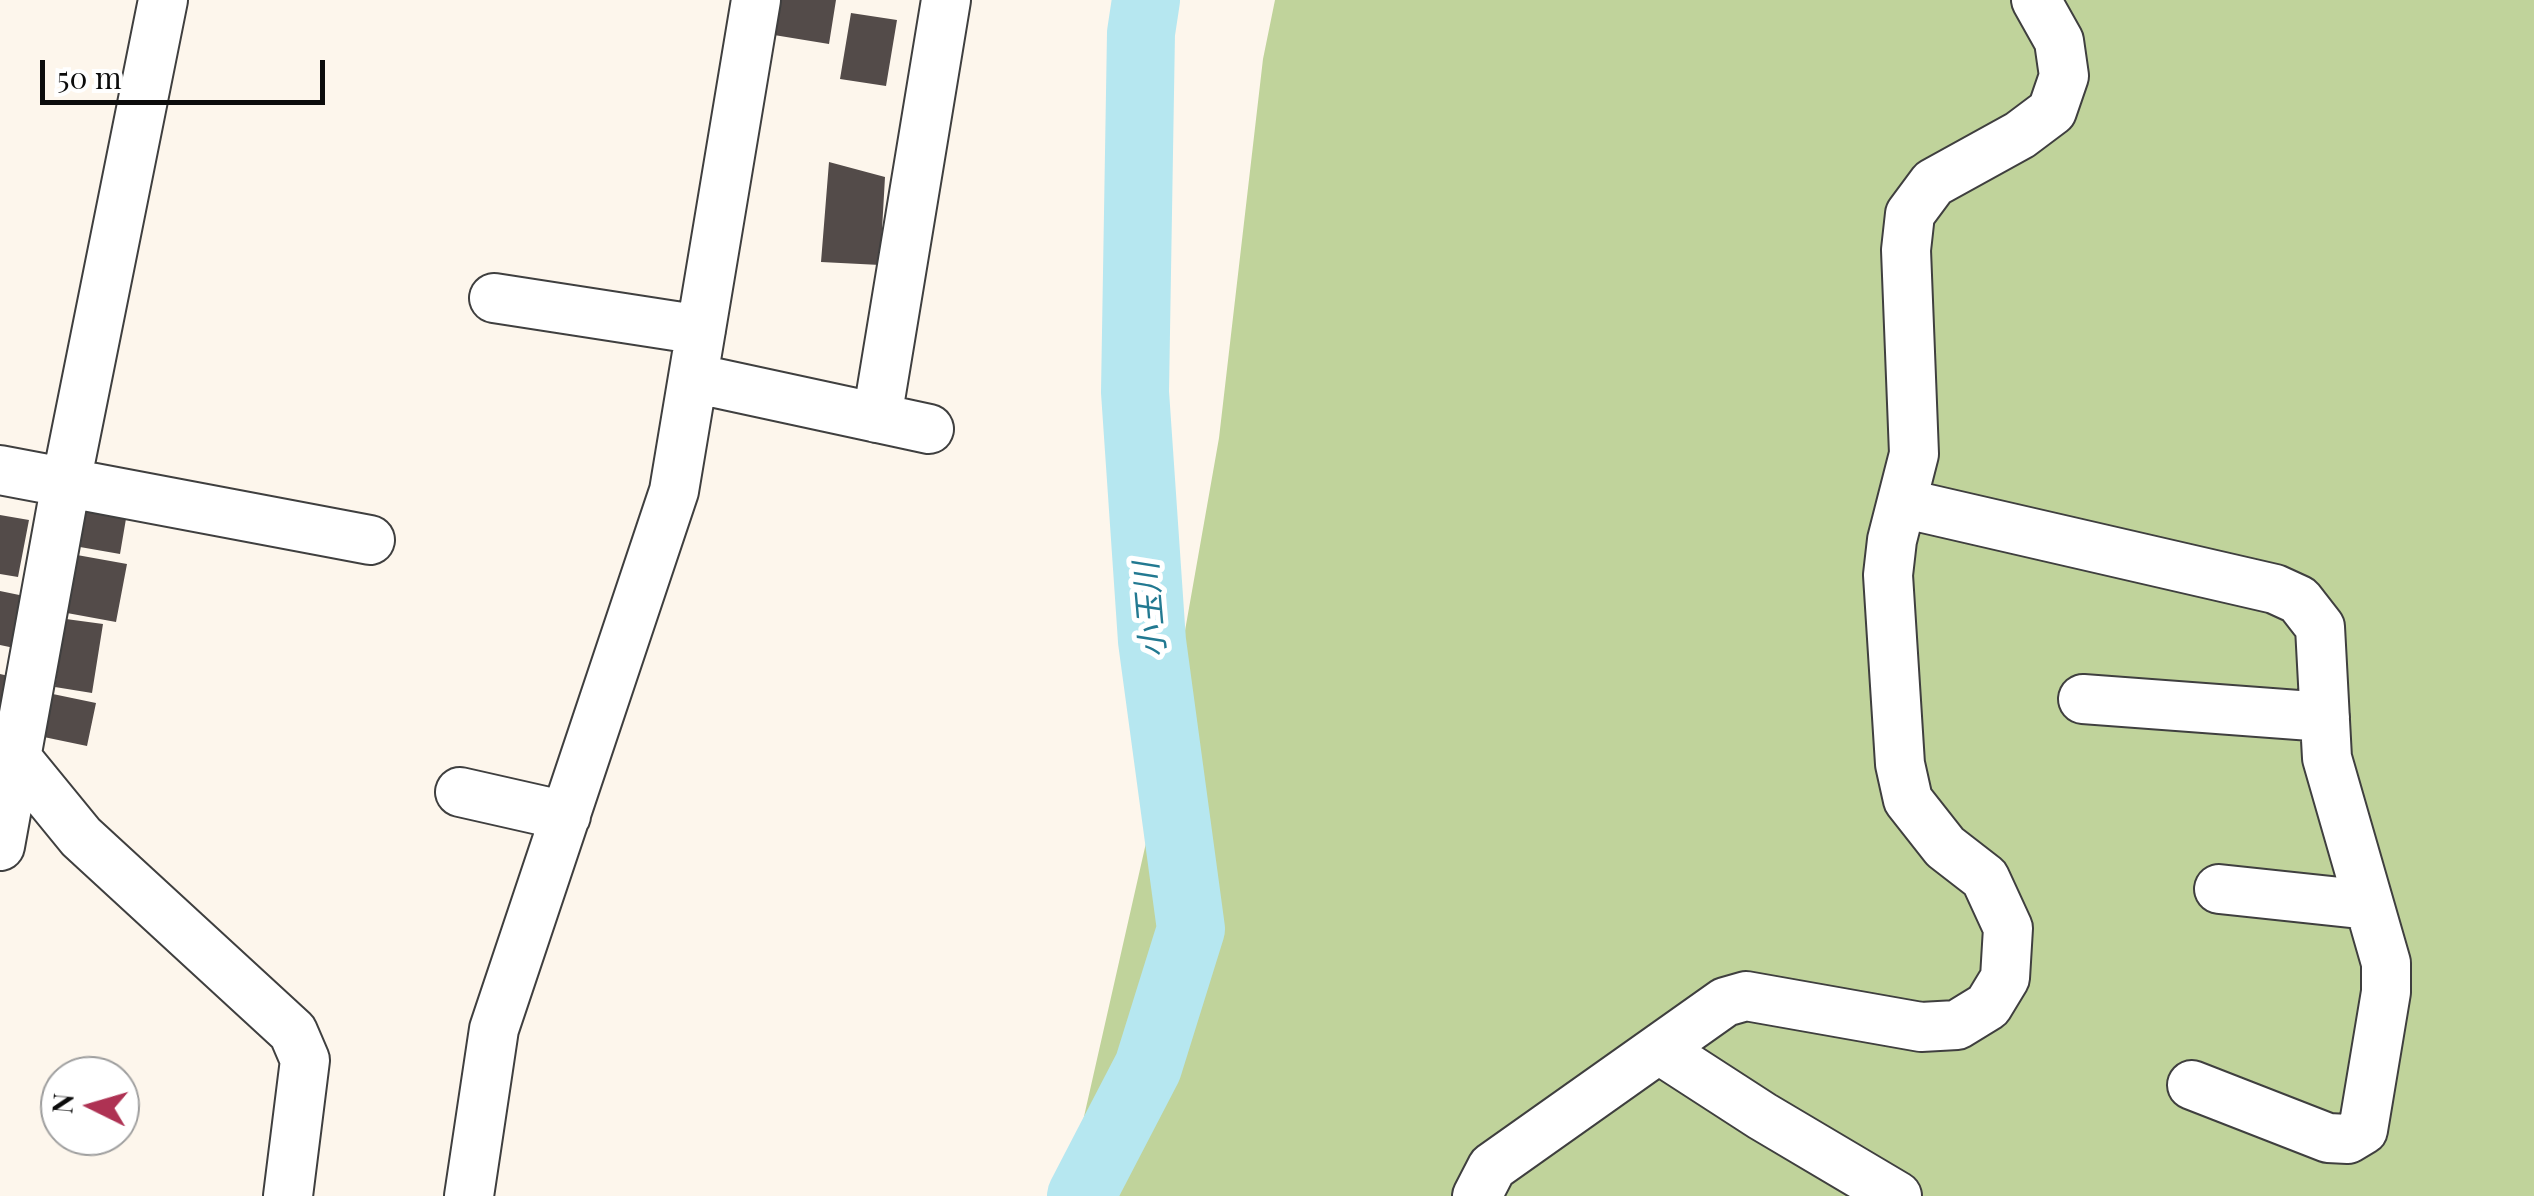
<!DOCTYPE html>
<meta charset="utf-8">
<style>
body{margin:0}
#map{position:relative;width:2534px;height:1196px;overflow:hidden;background:#fdf6ec;font-family:"Playfair Display",serif}
canvas{display:block}
.north{position:absolute;left:40px;top:1056px;width:100px;height:100px;box-sizing:border-box;background:#fff;border:2px solid #9e9e9e;border-radius:50%;rotate:275deg;font-size:28px;font-weight:700;line-height:40px;text-align:center;color:#0c0c0c}
.north::after{content:'';display:block;margin:auto;width:35px;height:45px;background:#ae3253;clip-path:polygon(50% 0,100% 100%,50% 72%,0 100%)}
.scale{position:absolute;left:40px;top:60px;width:285px;height:45px;box-sizing:border-box;border:5px solid #0c0c0c;border-top:0;padding-left:12px;font-size:30px;line-height:35px;white-space:nowrap;color:#0c0c0c;-webkit-text-stroke:8px #fff;paint-order:stroke}
</style>
<div id="map">
<canvas width="2534" height="1196"></canvas>
<div class="north">N</div>
<div class="scale">50 m</div>
</div>
<script>
const context = document.querySelector('canvas').getContext('2d');
context.lineJoin = 'round';
function fill(path, color) { context.fillStyle = color; context.fill(path, 'evenodd'); }
function stroke(path, color, width, dash) { context.strokeStyle = color; context.lineWidth = width; context.lineCap = dash ? 'butt' : 'round'; context.setLineDash(dash || []); context.stroke(path); }
function label(font, color, halo, rows, align = 'center') {
  context.font = font + ' "Playfair Display","Noto Sans JP",serif'; context.lineWidth = 10; context.setLineDash([]); context.textBaseline = 'middle'; context.strokeStyle = halo; context.fillStyle = color; for (const [text, x, y, turn = 0] of rows) {
    context.save(); context.translate(x, y); context.rotate((+turn || 0) * Math.PI / 180); context.textAlign = isNaN(turn) ? turn : align; if (halo) context.strokeText(text, 0, 0); context.fillText(text, 0, 0); context.restore();
  }
}
const forest = new Path2D(`
 M 1275,0 L 2534,0 L 2534,1196 L 1066,1196 L 1153,812 L 1219,438 L 1263,59 Z`);
const river = new Path2D(`
 M 1081,1196 L 1148,1067 L 1191,929 L 1152,641 L 1135,392 L 1141,33 L 1146,0`);
const building = new Path2D(`
 M 771,0 L 836,0 L 829,44 L 774,35 Z
 M 851,13 L 897,20 L 886,86 L 840,79 Z
 M 829,162 L 885,177 L 880,265 L 821,262 Z
 M 88,500 L 128,507 L 120,554 L 80,547 Z
 M 0,515 L 29,520 L 18,577 L 0,574 Z
 M 77,555 L 127,564 L 116,622 L 67,613 Z
 M 0,591 L 29,597 L 19,649 L 0,645 Z
 M 66,619 L 103,624 L 92,693 L 55,687 Z
 M 0,674 L 13,677 L 0,722 Z
 M 48,693 L 96,703 L 87,746 L 39,736 Z`);
const minor = new Path2D(`
 M 494,298 L 701,330
 M 693,378 L 929,429
 M 877,418 L 946,0
 M 0,470 L 370,540
 M 1902,503 L 2275,589 L 2299,600 L 2320,627 L 2327,758 L 2386,963 L 2386,992 L 2363,1130 L 2348,1139 L 2328,1138 L 2192,1085
 M 2083,699 L 2325,717
 M 18,760 L 81,837 L 293,1032 L 305,1060 L 288,1196
 M 460,792 L 566,816
 M 0,846 L 66,483 L 163,0
 M 2219,889 L 2369,905
 M 1660,1050 L 1762,1116 L 1897,1196
 M 469,1196 L 494,1029 L 674,491 L 756,0
 M 1477,1196 L 1492,1167 L 1725,1002 L 1746,996 L 1921,1027 L 1957,1025 L 1988,1006 L 2005,978 L 2008,928 L 1985,878 L 1945,847 L 1908,800 L 1900,764 L 1888,575 L 1892,540 L 1914,454 L 1906,250 L 1910,214 L 1933,183 L 2020,135 L 2052,111 L 2064,76 L 2059,41 L 2036,0`);
const waterNames = [
 ["小玉川",1151,610,-95]
];
fill(forest, '#c0d39b');
stroke(river, '#b6e7f0', 68);
fill(building, '#534b49');
stroke(minor, '#3f3f3f', 52);
stroke(minor, '#fff', 48);
label('italic 32px', '#227991', '#fff', waterNames);
</script>
